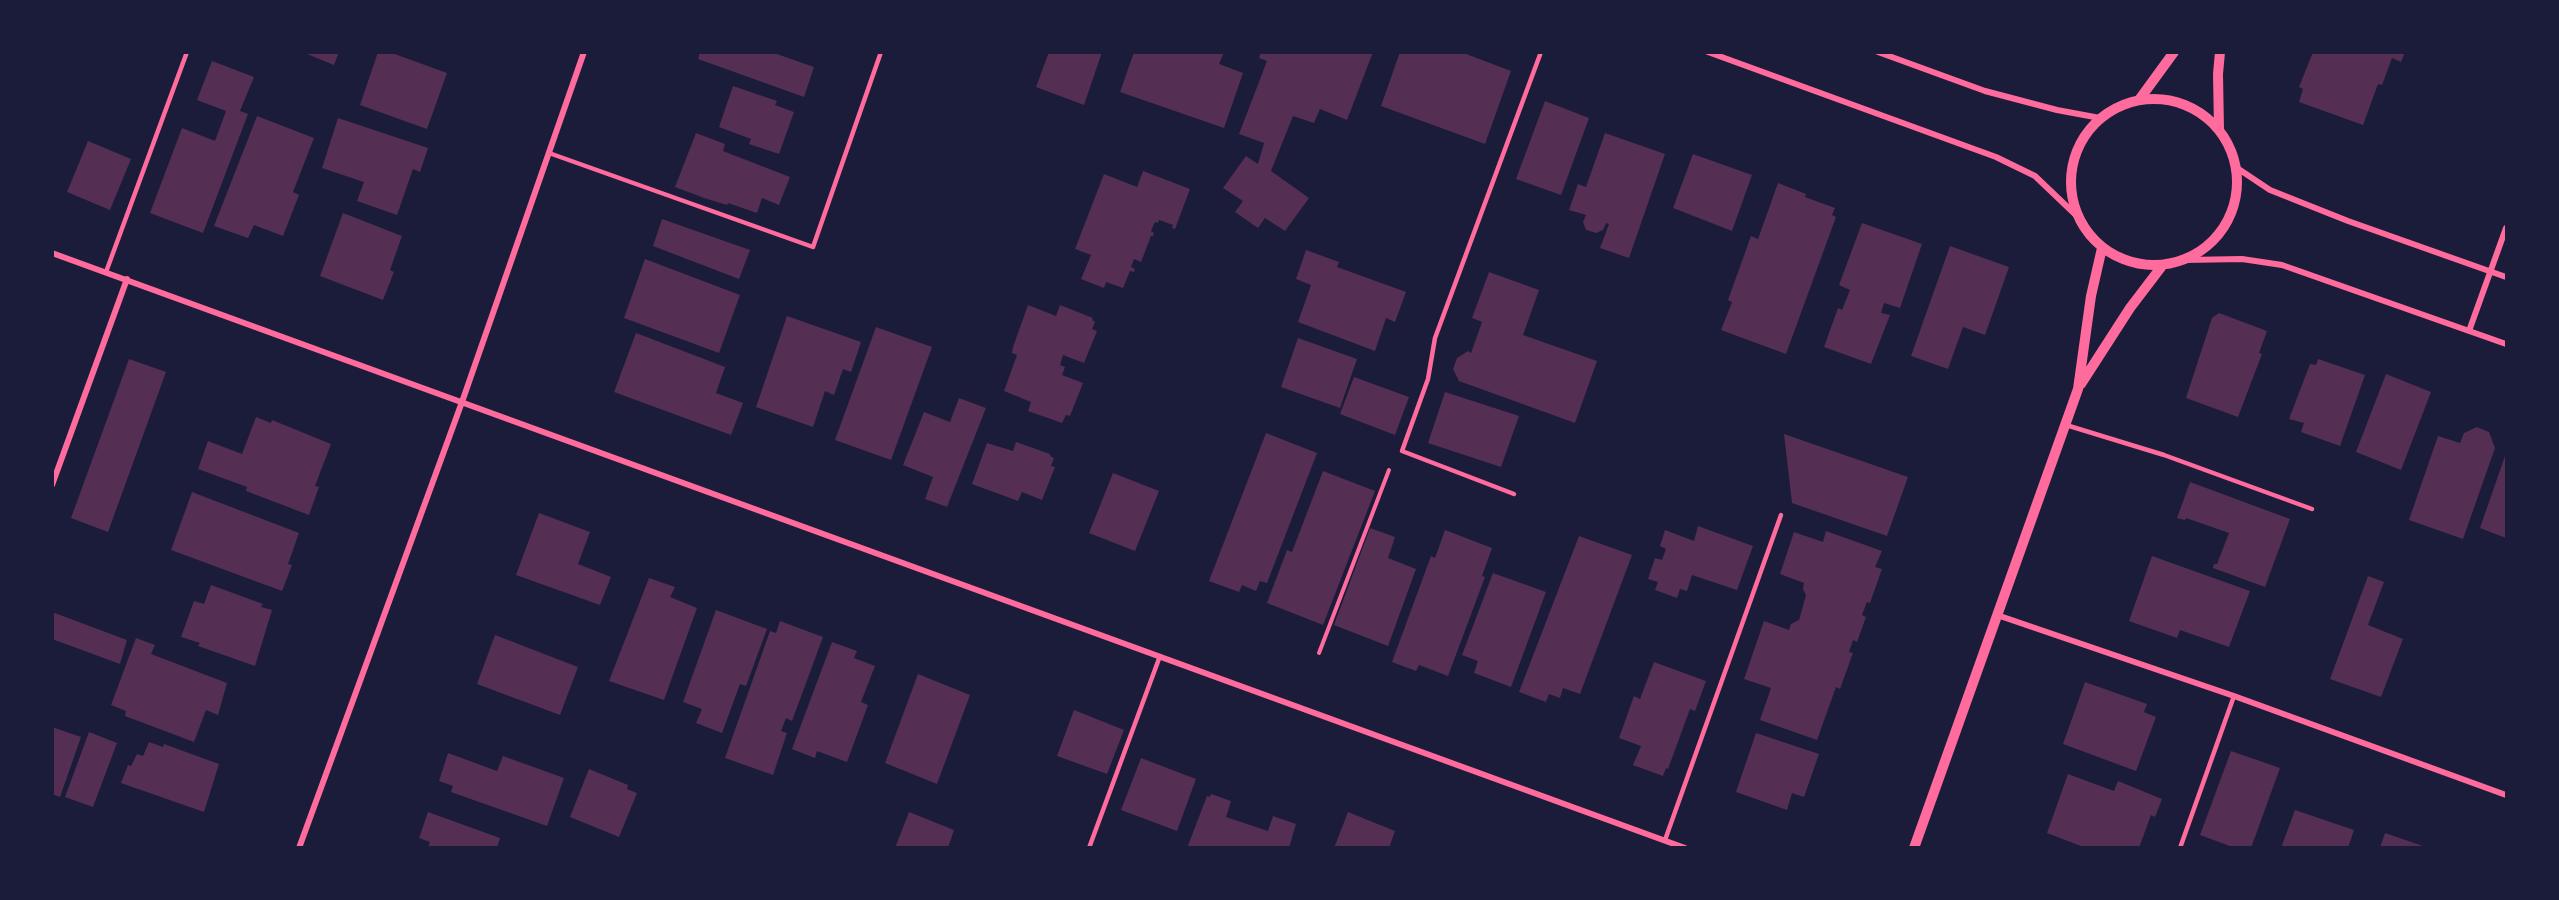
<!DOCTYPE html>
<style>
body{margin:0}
#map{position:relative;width:2559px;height:900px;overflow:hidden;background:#1b1b3a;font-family:"Asap Condensed",sans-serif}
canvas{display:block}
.frame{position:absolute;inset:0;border:54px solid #1b1b3a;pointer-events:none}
</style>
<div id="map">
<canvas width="2559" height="900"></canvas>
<div class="frame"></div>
</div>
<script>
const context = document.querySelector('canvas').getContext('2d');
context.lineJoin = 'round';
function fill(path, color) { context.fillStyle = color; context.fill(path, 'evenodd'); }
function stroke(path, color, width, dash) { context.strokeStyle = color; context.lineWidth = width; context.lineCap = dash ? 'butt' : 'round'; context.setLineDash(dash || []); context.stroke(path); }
const building = new Path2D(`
 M 302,52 L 339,52 L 334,65 Z
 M 378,52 L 389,52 L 447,73 L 427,129 L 360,105 Z
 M 700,52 L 771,52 L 814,67 L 804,97 L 698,59 Z
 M 1049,52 L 1102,52 L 1084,105 L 1036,87 Z
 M 1134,52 L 1224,52 L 1219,64 L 1243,73 L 1224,128 L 1120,92 Z
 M 1261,52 L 1373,52 L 1347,120 L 1320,109 L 1314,123 L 1293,116 L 1271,171 L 1309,198 L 1285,231 L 1265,218 L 1258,228 L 1235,212 L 1243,201 L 1223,188 L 1246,156 L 1258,164 L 1264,143 L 1239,134 L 1267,61 L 1259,58 Z
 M 1400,52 L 1461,52 L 1511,71 L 1485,144 L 1381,106 Z
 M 2313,52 L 2405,52 L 2401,62 L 2392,58 L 2382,85 L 2378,84 L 2363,125 L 2299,102 L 2303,89 L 2299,87 Z
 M 212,61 L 254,77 L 240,111 L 248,114 L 203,233 L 150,213 L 182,128 L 215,141 L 226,111 L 197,100 Z
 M 733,86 L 777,101 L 775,105 L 794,112 L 779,154 L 749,144 L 751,139 L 719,127 Z
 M 1545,101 L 1589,118 L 1561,195 L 1516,179 Z
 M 257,116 L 314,138 L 293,192 L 299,195 L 283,236 L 254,225 L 248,238 L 214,226 Z
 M 338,118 L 428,148 L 420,172 L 413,169 L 397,215 L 357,201 L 364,182 L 322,168 Z
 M 696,133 L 725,144 L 723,151 L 790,177 L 779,205 L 762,198 L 757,213 L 728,203 L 727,205 L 704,198 L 675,187 Z
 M 1605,133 L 1665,154 L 1629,258 L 1600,248 L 1609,224 L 1606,223 L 1603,230 L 1596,233 L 1586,230 L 1583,222 L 1586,215 L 1569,210 L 1578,184 L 1586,187 Z
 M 88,141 L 131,159 L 110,210 L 67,192 Z
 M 1693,154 L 1752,175 L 1732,231 L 1673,208 Z
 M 1143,171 L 1190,189 L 1175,229 L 1172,228 L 1173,225 L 1159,220 L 1158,223 L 1155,222 L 1151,231 L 1154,233 L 1153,236 L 1151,236 L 1141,262 L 1134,259 L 1131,267 L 1135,269 L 1134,272 L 1130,271 L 1123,288 L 1106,282 L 1104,288 L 1081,279 L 1091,255 L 1075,249 L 1104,174 L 1137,187 Z
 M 1778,183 L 1806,194 L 1805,197 L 1835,208 L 1832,215 L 1836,217 L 1786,354 L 1721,330 L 1732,302 L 1728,300 L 1751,236 L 1758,239 Z
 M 343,213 L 402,236 L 390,270 L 394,272 L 383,300 L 320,276 Z
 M 662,219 L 750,250 L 739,279 L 653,246 Z
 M 1862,223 L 1922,244 L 1900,308 L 1884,303 L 1881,313 L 1890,315 L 1871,364 L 1824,347 L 1838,308 L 1842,310 L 1850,290 L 1839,285 Z
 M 1950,246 L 2009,267 L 1985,335 L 1963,327 L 1948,369 L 1911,356 Z
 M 1306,250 L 1339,262 L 1337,267 L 1406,292 L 1395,322 L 1386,318 L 1375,351 L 1298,322 L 1311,285 L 1296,279 Z
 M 645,259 L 740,295 L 719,353 L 624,318 Z
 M 1489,272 L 1539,290 L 1523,335 L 1597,361 L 1575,423 L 1459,381 L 1453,369 L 1457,358 L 1468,351 L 1471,353 L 1482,322 L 1472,318 Z
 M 1028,305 L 1056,316 L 1060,305 L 1093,318 L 1092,320 L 1095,322 L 1092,329 L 1097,331 L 1084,363 L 1063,355 L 1060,365 L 1065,367 L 1062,375 L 1083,383 L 1070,416 L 1066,415 L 1062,423 L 1028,411 L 1031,402 L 1004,391 L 1017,355 L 1012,353 L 1013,347 Z
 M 2219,313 L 2267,331 L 2259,353 L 2262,354 L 2238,417 L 2186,398 L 2212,318 Z
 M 787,316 L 861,342 L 851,372 L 843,369 L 834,395 L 825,391 L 813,427 L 756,407 Z
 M 876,327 L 932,347 L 891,460 L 835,440 Z
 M 636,333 L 725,367 L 716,393 L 743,403 L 731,435 L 614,392 Z
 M 1298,338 L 1357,359 L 1340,408 L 1281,387 Z
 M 129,359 L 166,372 L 108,532 L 71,518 Z
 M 2318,359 L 2365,375 L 2340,446 L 2301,432 L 2304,423 L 2289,419 L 2310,364 L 2316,365 Z
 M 2386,374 L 2431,392 L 2401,470 L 2356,452 Z
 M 1354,377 L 1409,397 L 1395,435 L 1340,414 Z
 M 1445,392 L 1519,416 L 1501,467 L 1428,443 Z
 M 959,398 L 986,408 L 947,507 L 925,499 L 933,477 L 903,465 L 924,412 L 950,422 Z
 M 256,417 L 271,423 L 272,420 L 331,444 L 315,486 L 319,487 L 309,515 L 246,491 L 247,487 L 198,469 L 208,441 L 242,454 Z
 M 2477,427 L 2489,432 L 2495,448 L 2463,539 L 2409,520 L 2438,436 L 2460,443 L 2464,433 Z
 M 1266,433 L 1317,453 L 1267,583 L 1260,581 L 1256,591 L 1242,585 L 1239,592 L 1209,581 Z
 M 1784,434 L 1908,477 L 1887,536 L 1792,503 Z
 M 1016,442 L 1050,454 L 1050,456 L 1054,458 L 1051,466 L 1055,467 L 1042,500 L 1022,492 L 1018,501 L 972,484 L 987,443 L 1013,451 Z
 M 2506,453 L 2506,538 L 2480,528 Z
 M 1323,471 L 1375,491 L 1323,625 L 1267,603 L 1287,550 L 1292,552 Z
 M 1113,473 L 1159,491 L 1135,551 L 1089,533 Z
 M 2190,482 L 2290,519 L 2265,587 L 2213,568 L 2214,564 L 2217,564 L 2229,533 L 2186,518 L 2185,520 L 2177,518 Z
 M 192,492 L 299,533 L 288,564 L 292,565 L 282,591 L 171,550 Z
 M 539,513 L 590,532 L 578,564 L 611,577 L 600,605 L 516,575 Z
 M 1698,526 L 1753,546 L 1737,590 L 1692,575 L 1687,591 L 1680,589 L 1677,598 L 1655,590 L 1658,582 L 1648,579 L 1655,558 L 1662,560 L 1666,549 L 1660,546 L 1665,530 L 1694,541 Z
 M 1370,528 L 1395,537 L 1388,558 L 1416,569 L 1388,646 L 1334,625 Z
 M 1445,530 L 1492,548 L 1482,576 L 1485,577 L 1448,676 L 1419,665 L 1416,671 L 1392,662 L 1431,556 L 1435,558 Z
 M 1826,531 L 1882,551 L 1875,567 L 1882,569 L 1870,603 L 1867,602 L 1862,615 L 1866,617 L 1857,642 L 1853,640 L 1849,652 L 1853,653 L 1840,689 L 1836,687 L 1817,740 L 1760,720 L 1771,688 L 1744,679 L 1764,621 L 1789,630 L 1791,624 L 1799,620 L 1806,595 L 1803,589 L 1804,583 L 1780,574 L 1794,532 L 1823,542 Z
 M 1579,536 L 1632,555 L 1580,694 L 1563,688 L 1560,698 L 1549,694 L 1546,702 L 1519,692 Z
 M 2152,556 L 2250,591 L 2229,647 L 2180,630 L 2177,638 L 2129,621 Z
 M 1493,573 L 1546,592 L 1511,687 L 1474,673 L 1478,661 L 1462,655 Z
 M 2368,576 L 2384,582 L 2368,625 L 2403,639 L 2381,697 L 2330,679 Z
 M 649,578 L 675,587 L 670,597 L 697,608 L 664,700 L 609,681 Z
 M 211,585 L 263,604 L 261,607 L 272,610 L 255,666 L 198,646 L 200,643 L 181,637 L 194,601 L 204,604 Z
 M 716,610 L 767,629 L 746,686 L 740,684 L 722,733 L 696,723 L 702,709 L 683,702 Z
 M 52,612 L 127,640 L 120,664 L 52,639 Z
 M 780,621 L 823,637 L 792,721 L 786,718 L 781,731 L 787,733 L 773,775 L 725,758 L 770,631 L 776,633 Z
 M 495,635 L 578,667 L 560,715 L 477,684 Z
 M 136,638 L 155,645 L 151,654 L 227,683 L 218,715 L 206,710 L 194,742 L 125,716 L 126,711 L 111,705 Z
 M 832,642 L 857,651 L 854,658 L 875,666 L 861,702 L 868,705 L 847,762 L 817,751 L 815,758 L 792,749 Z
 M 1654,662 L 1706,681 L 1695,711 L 1690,709 L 1668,769 L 1666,768 L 1663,776 L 1633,765 L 1641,746 L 1619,738 L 1634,696 L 1640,699 Z
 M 918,674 L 970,695 L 937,784 L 885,763 Z
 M 2085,682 L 2147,704 L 2144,712 L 2156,717 L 2136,771 L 2063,744 Z
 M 1074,710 L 1124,730 L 1107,774 L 1057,756 Z
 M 52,727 L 81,737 L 60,797 L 52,794 Z
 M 89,732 L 117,743 L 93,807 L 65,797 Z
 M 1756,733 L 1819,754 L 1804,797 L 1792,793 L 1787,810 L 1736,792 Z
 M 149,742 L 163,747 L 164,744 L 219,764 L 204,812 L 121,783 L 128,765 L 131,766 L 137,754 L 143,756 Z
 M 2231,751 L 2280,768 L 2251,848 L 2235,848 L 2200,835 Z
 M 448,753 L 497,771 L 503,756 L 564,778 L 547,826 L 451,792 L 453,786 L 439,781 Z
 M 1141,758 L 1196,779 L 1177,831 L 1121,810 Z
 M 589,769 L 628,785 L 627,789 L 637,793 L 619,837 L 570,817 Z
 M 2068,774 L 2114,791 L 2118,781 L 2162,799 L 2155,817 L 2151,815 L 2139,848 L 2086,848 L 2047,833 Z
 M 1211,794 L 1231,801 L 1226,817 L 1268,831 L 1273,816 L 1296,824 L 1289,848 L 1187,848 L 1207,796 L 1210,797 Z
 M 2295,810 L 2354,830 L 2348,848 L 2281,848 Z
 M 428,812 L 500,838 L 497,848 L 428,848 L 430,842 L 419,838 Z
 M 909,812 L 954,830 L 948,848 L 895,848 Z
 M 1348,812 L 1395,831 L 1389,848 L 1334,848 Z
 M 2385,833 L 2426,847 L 2426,848 L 2380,848 Z`);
const path = new Path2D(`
 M 1319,653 L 1389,470`);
const service = new Path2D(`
 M 549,153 L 813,247 L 881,52
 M 106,272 L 187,52
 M 2066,425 L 2164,455 L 2312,509
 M 1514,494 L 1402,451 L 1428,379 L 1435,338 L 1541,52
 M 1665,840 L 1781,515
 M 1089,848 L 1160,656
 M 2180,848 L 2234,696`);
const minor = new Path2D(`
 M 1708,52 L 1996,157 L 2035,176 L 2079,218
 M 1878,52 L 1985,91 L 2057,110 L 2100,118
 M 2237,168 L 2270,190 L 2348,221 L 2506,277
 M 52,253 L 1685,848
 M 2185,260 L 2242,259 L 2282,265 L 2506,344
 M 2469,331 L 2506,228
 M 52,485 L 127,279
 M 1997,615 L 2234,696 L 2506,795
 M 299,848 L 462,402 L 584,52`);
const tertiary = new Path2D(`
 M2071 182a83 83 0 1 1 166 0a83 83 0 1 1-166 0Z
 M 2139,100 L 2174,52
 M 2219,129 L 2218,74 L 2220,52
 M 2081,384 L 2130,308 L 2162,266
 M 1914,848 L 2078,389 L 2091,296 L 2102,248`);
fill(building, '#542f53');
stroke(path, '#ff6b9d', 4);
stroke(service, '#ff6b9d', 4.5);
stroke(minor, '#ff6b9d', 6);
stroke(tertiary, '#ff6b9d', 10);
</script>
